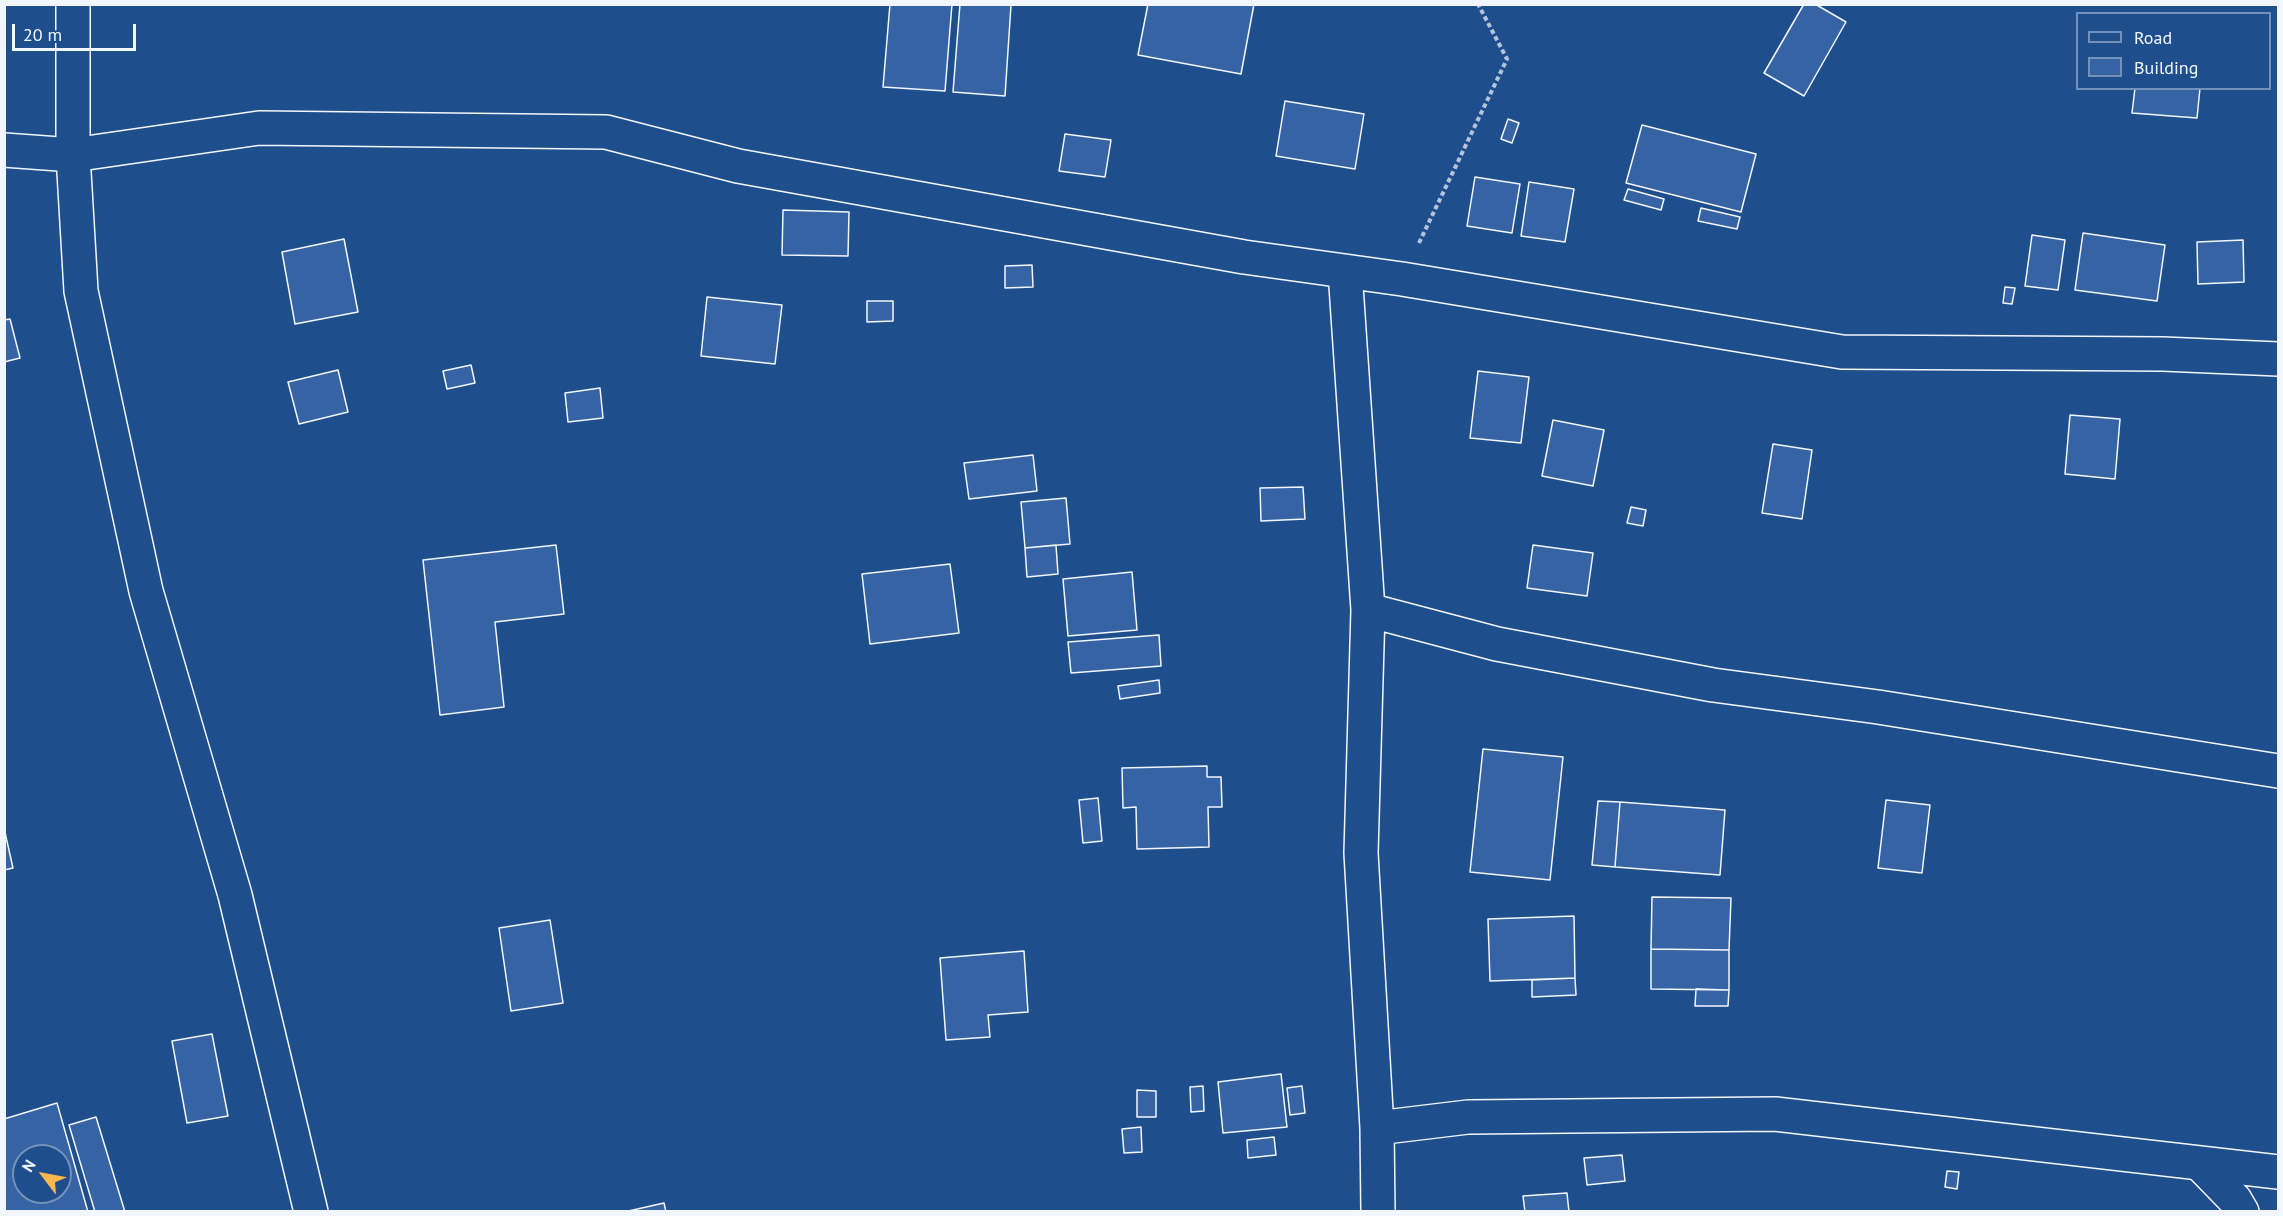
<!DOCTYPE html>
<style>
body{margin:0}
#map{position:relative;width:2283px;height:1216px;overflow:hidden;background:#1f4e8c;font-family:"PT Sans",sans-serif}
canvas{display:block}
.frame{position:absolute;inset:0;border:6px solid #f2f6ff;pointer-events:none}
.legend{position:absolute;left:2076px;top:12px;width:195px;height:78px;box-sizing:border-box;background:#1f4e8c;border:2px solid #7391ba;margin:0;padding:8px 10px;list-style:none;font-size:18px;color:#f2f6ff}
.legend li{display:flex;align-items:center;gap:12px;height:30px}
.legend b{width:30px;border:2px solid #7391ba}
.north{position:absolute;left:12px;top:1144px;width:60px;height:60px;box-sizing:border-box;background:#1f4e8c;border:2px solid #7391ba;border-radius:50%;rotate:302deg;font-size:16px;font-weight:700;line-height:24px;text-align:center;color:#f2f6ff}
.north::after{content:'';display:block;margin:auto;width:21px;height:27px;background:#ffb74d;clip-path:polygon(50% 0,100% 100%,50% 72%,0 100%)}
.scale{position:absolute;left:12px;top:24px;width:124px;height:27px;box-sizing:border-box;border:3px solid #f2f6ff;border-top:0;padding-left:8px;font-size:18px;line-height:21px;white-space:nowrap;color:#f2f6ff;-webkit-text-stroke:4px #1f4e8c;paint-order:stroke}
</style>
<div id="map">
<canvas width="2283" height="1216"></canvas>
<div class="frame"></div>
<ul class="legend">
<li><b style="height:8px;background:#1f4e8c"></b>Road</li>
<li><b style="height:16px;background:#3563a3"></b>Building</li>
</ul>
<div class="north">N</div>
<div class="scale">20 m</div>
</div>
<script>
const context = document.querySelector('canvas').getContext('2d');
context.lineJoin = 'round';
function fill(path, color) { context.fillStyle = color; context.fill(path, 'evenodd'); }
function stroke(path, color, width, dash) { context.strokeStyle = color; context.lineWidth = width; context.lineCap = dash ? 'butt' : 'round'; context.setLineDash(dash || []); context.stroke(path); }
const building = new Path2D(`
 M 890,4 L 952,4 L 945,91 L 883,87 Z
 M 960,4 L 1011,5 L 1005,96 L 953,92 Z
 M 1148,4 L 1254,4 L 1241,74 L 1138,55 Z
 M 1804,4 L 1815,4 L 1846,22 L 1804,96 L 1764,73 Z
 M 2135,88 L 2200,88 L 2197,118 L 2132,113 Z
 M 1285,101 L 1364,114 L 1355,169 L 1276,156 Z
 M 1508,119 L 1519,123 L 1512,143 L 1501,139 Z
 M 1642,125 L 1756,154 L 1741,212 L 1626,183 Z
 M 1065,134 L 1111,140 L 1105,177 L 1059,171 Z
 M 1475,177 L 1520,184 L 1512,233 L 1467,226 Z
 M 1529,182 L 1574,189 L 1565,242 L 1521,236 Z
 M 1628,189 L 1664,199 L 1661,210 L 1624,200 Z
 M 1701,208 L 1740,217 L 1737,229 L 1698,221 Z
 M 783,210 L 849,212 L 848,256 L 782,255 Z
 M 2083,233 L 2165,245 L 2157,301 L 2075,290 Z
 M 2032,235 L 2065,240 L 2058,290 L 2025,286 Z
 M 344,239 L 358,312 L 295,324 L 282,252 Z
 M 2243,240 L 2244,282 L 2198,284 L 2197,242 Z
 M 1032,265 L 1033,287 L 1005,288 L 1005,266 Z
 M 2005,287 L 2015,288 L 2012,304 L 2003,303 Z
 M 707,297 L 782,305 L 775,364 L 701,356 Z
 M 867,301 L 893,301 L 893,321 L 867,322 Z
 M 10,319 L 20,358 L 4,362 L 4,320 Z
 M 471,365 L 475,383 L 447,389 L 443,371 Z
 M 338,370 L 348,412 L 299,424 L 288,382 Z
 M 1478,371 L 1529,377 L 1521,443 L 1470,438 Z
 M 600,388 L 603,418 L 568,422 L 565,393 Z
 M 2070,415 L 2120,419 L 2115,479 L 2065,474 Z
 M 1553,420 L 1604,430 L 1593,486 L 1542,476 Z
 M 1773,444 L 1812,450 L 1802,519 L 1762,513 Z
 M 1033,455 L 1037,491 L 969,499 L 964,463 Z
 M 1303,487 L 1305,519 L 1261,521 L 1260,488 Z
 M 1066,498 L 1070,544 L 1025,548 L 1021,502 Z
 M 1631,507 L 1646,510 L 1643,526 L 1627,523 Z
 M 556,545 L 564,614 L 495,622 L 504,707 L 440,715 L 423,560 Z
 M 1056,545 L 1058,574 L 1027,577 L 1025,548 Z
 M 1533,545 L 1593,553 L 1587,596 L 1527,588 Z
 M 950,564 L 959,633 L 870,644 L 862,574 Z
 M 1132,572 L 1137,630 L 1068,636 L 1063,579 Z
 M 1159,635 L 1161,666 L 1071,673 L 1068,642 Z
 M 1159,680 L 1160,693 L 1120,699 L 1118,686 Z
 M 1483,749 L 1563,757 L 1550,880 L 1470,872 Z
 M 1207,766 L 1207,777 L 1221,777 L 1222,807 L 1208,807 L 1209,847 L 1137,849 L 1136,807 L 1123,808 L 1122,768 Z
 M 1098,798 L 1102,841 L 1083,843 L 1079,800 Z
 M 1886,800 L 1930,805 L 1922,873 L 1878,868 Z
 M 1598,801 L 1620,802 L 1615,867 L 1592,865 Z
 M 1620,802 L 1725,810 L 1720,875 L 1615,867 Z
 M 4,828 L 13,868 L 4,870 Z
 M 1652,897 L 1731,898 L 1729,950 L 1651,949 Z
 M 1574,916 L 1575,978 L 1490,981 L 1488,919 Z
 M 550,920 L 563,1003 L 511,1011 L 499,928 Z
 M 1651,949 L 1729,950 L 1729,990 L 1651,989 Z
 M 1024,951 L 1028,1012 L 988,1015 L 990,1037 L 946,1040 L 940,958 Z
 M 1575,978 L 1576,995 L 1532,997 L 1532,980 Z
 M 1696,989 L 1729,990 L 1728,1006 L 1695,1006 Z
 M 212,1034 L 228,1116 L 187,1123 L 172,1041 Z
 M 1281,1074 L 1287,1127 L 1223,1133 L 1218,1082 Z
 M 1203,1086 L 1204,1111 L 1191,1112 L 1190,1087 Z
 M 1302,1086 L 1305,1113 L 1290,1115 L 1287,1088 Z
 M 1137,1090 L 1156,1091 L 1156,1117 L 1137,1117 Z
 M 57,1103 L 88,1212 L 4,1212 L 4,1119 ZM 24,1156 L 60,1156 L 60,1192 L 24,1192 Z
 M 96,1117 L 125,1212 L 95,1212 L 69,1125 Z
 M 1141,1127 L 1142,1152 L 1124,1153 L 1122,1129 Z
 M 1274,1137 L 1276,1155 L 1248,1158 L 1247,1140 Z
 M 1622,1155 L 1625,1181 L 1587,1185 L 1584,1158 Z
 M 1947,1171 L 1959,1172 L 1957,1189 L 1945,1187 Z
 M 1567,1193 L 1569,1212 L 1525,1212 L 1523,1196 Z
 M 664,1203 L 666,1212 L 624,1212 Z`);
const path = new Path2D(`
 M 1419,243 L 1507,59 L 1478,4`);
const street = new Path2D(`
 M 73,4 L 73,155 L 81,291 L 146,591 L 235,895 L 311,1212
 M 4,150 L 73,155 L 259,128 L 606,132 L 738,166 L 1244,257 L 1402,279 L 1842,352 L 2163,354 L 2278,359
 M 1345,271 L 1368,610 L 1361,853 L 1377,1128 L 1378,1212
 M 1368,610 L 1497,644 L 1713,685 L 1878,707 L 2278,771
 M 1377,1128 L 1468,1117 L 1775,1114 L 2278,1172
 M 2200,1164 L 2235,1200 L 2242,1212`);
fill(building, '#3563a3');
stroke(building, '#f2f6ff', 1.5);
stroke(street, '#f2f6ff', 36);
stroke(path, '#b3c4dc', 4, [4.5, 3]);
stroke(street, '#1f4e8c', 33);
</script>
